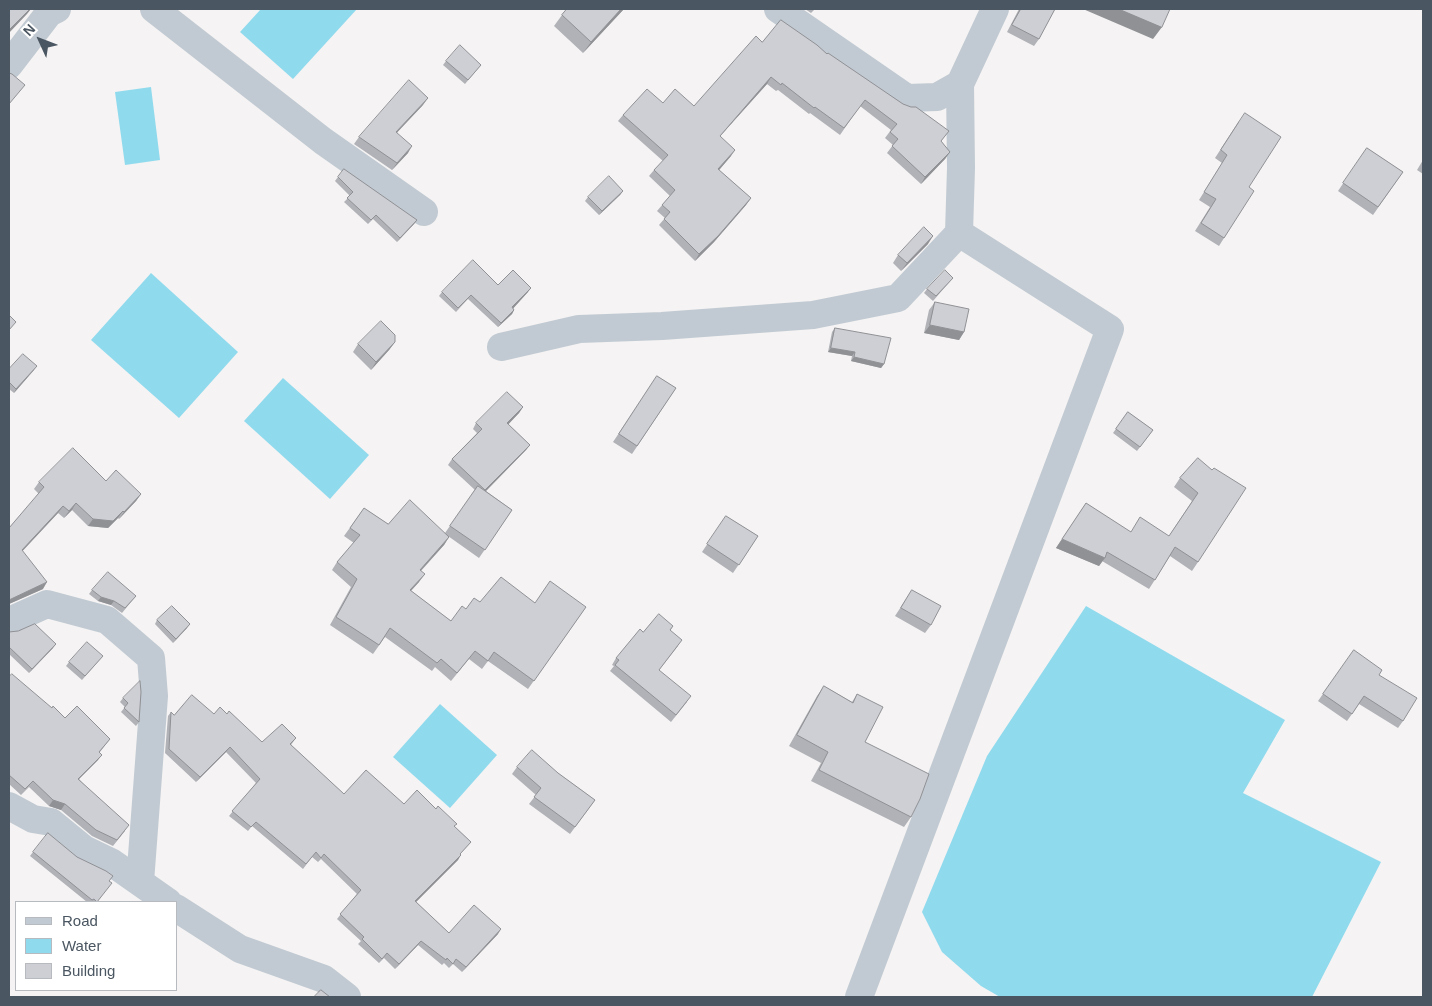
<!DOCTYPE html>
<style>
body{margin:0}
#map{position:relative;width:1432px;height:1006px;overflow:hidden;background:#f5f3f3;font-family:Arial,sans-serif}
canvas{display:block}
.frame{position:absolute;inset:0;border:10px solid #4a5661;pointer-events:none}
.legend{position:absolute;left:15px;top:901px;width:162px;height:90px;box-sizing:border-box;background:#fff;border:1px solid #b7bbc0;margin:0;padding:6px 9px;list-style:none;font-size:15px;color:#4a5661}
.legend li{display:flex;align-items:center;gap:10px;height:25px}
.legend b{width:25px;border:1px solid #b7bbc0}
.north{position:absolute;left:15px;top:15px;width:50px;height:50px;-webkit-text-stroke:4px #fff;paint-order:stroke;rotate:313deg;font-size:14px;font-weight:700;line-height:20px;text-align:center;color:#4a5661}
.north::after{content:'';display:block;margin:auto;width:18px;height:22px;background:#4a5661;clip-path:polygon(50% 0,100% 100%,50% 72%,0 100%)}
</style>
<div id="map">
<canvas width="1432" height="1006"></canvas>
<div class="frame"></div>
<ul class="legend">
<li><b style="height:6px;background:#c1cad2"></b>Road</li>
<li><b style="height:14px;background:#90daee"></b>Water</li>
<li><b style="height:14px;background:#cdcfd5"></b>Building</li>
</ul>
<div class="north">N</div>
</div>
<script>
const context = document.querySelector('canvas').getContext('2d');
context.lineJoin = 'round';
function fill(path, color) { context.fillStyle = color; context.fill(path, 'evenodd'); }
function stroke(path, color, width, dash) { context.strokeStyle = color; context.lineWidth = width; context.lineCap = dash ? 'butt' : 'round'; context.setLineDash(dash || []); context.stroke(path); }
const water = new Path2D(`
 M 261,9 L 357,9 L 293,79 L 240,32 Z
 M 151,87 L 160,160 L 125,165 L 115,92 Z
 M 151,273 L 238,352 L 179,418 L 91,340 Z
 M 283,378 L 369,455 L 330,499 L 244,421 Z
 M 1086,606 L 1285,720 L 1243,793 L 1381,862 L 1312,997 L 1000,997 L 981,986 L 942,952 L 922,912 L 987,756 Z
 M 440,704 L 497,755 L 450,808 L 393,757 Z`);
const minor = new Path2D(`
 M 154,9 L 323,141 L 424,212
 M 778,9 L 907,98 L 937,97 L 960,84 L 995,9
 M 9,65 L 49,13 L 57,9
 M 501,347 L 579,329 L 662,326 L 813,315 L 898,298 L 959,233
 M 9,621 L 47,604 L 107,620 L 151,658 L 154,696 L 140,882
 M 9,806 L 33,819 L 51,822 L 84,849 L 111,862 L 168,902
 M 176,908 L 240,949 L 324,979 L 347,997
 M 859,997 L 1110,329 L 959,233 L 961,168 L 960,84`);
const wall = new Path2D(`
 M 567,9 L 624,9 L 583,53 L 554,26 L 562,15 Z
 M 805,9 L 815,9 L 811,13 Z
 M 1019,9 L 1055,9 L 1039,39 L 1034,46 L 1007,32 Z
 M 762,42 L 827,54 L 903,104 L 949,131 L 941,141 L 950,152 L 945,159 L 921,184 L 887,153 L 893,145 L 885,138 L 891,130 L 860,106 L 840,135 L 810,113 L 809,114 L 778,90 L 776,91 L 767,84 L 720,136 L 731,156 L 719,170 L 751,198 L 746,205 L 714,242 L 695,261 L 659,225 L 665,218 L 657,211 L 670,196 L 649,176 L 654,170 L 663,161 L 618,121 L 623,115 L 663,103 L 694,106 Z
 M 446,61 L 481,65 L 465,84 L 443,65 Z
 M 423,105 L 397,132 L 408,153 L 392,170 L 354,144 L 359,137 Z
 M 1239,121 L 1249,187 L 1224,238 L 1219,246 L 1195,231 L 1210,207 L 1199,200 L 1222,163 L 1215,158 Z
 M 1367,148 L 1403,172 L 1373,215 L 1338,191 Z
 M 1423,160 L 1423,174 L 1417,170 Z
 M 338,177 L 417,220 L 414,224 L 397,242 L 373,219 L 368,224 L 344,202 L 350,196 L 335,181 Z
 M 623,191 L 620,195 L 599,215 L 585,201 L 588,197 Z
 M 928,244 L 901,271 L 893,263 L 898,255 Z
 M 953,278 L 933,301 L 924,293 L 927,289 Z
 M 498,285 L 528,292 L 513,308 L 514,310 L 512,314 L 498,327 L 468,299 L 456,312 L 439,296 L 442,292 Z
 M 935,302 L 964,332 L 959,340 L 924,333 L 929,310 Z
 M 835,328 L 884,364 L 881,368 L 851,361 L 852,356 L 828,352 L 832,332 Z
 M 395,342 L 389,350 L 371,370 L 353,352 L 358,344 Z
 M 9,369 L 34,370 L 14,393 L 9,389 Z
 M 657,376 L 676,388 L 632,454 L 613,442 Z
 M 523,407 L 519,413 L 508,424 L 530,445 L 526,450 L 486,491 L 512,510 L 479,558 L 448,536 L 449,537 L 444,545 L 421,571 L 419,582 L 411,591 L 451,621 L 466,609 L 480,602 L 535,603 L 586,607 L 528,689 L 488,661 L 482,669 L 469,659 L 451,681 L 435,667 L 432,671 L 385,637 L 373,654 L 330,625 L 351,587 L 332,570 L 337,562 L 354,543 L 344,536 L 364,508 L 388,524 L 445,533 L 475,490 L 448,465 L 452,459 L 477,433 L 473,429 L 476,423 Z
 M 1128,412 L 1153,430 L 1137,451 L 1113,433 Z
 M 1198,458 L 1198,562 L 1192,571 L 1170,556 L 1149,589 L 1102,561 L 1099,566 L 1056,548 L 1086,503 L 1130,532 L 1169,536 L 1192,501 L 1174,487 L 1180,478 Z
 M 106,481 L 141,494 L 136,501 L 119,519 L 118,518 L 108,528 L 88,526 L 72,510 L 64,518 L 58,513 L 22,551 L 43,589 L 9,604 L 9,528 L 39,494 L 34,489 L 39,482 Z
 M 726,516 L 758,536 L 733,573 L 702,552 Z
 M 92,590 L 136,596 L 122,613 L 111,605 L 98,601 L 89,594 Z
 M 912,590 L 931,625 L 925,633 L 895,616 Z
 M 157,620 L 187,628 L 173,643 L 155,624 Z
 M 673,626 L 670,631 L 678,646 L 659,670 L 687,702 L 671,722 L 610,671 L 614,666 L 612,665 L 616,658 Z
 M 9,632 L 53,648 L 29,673 L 9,654 Z
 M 1354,650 L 1379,675 L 1403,721 L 1398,728 L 1359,704 L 1347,721 L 1318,701 Z
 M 103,656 L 82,680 L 66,666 L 69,662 Z
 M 9,677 L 65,718 L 110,739 L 100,752 L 98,760 L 79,779 L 125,831 L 113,846 L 92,836 L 61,810 L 49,806 L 29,787 L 21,795 L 9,784 Z
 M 824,686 L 852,702 L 857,694 L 865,742 L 911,817 L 904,827 L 811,781 L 821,763 L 789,746 L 817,696 Z
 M 141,692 L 139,722 L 136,726 L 121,712 L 125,707 L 120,702 L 123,698 Z
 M 171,712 L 174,715 L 227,714 L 262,742 L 296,738 L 291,745 L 344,794 L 404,804 L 455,827 L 471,842 L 460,854 L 458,860 L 416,902 L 449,933 L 498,934 L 462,972 L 453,964 L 449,968 L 444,963 L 442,965 L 418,945 L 395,969 L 384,958 L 379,963 L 358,944 L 361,941 L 337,919 L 357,894 L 321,859 L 318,862 L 312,857 L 303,869 L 252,826 L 248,831 L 229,816 L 256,783 L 226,752 L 196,782 L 165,753 L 168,716 Z
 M 517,767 L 558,773 L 595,800 L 570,834 L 529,804 L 536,795 L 512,774 Z
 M 33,852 L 77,857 L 110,881 L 97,902 L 87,902 L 30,856 Z`);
const shadedWall = new Path2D(`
 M 30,9 L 31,9 L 27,14 L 9,33 L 9,30 Z
 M 621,9 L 624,9 L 583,53 L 591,42 Z
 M 1083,9 L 1119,9 L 1162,27 L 1153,39 Z
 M 771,77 L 767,84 L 715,142 L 720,136 Z
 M 428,98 L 423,105 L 391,139 L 396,132 Z
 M 412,146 L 408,153 L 392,170 L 397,163 Z
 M 735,150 L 731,156 L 714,176 L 718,169 Z
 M 950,152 L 945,159 L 921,184 L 925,177 Z
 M 623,191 L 620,195 L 599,215 L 602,211 Z
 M 751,198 L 746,205 L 714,242 L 695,261 L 699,254 Z
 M 417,220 L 414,224 L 397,242 L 400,238 Z
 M 933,236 L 928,244 L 901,271 L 907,263 Z
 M 531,288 L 528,292 L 510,312 L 512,307 Z
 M 514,310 L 512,314 L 498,327 L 501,323 Z
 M 930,325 L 964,332 L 959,340 L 924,333 Z
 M 395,342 L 389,350 L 371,370 L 376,362 Z
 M 831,348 L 855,352 L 852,356 L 828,352 Z
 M 854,357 L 884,364 L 881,368 L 851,361 Z
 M 37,366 L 34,370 L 14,393 L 16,389 Z
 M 523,407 L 519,413 L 504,429 L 507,423 Z
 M 530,445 L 526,450 L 481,496 L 485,490 Z
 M 141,494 L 136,501 L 119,519 L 124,512 Z
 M 76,503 L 72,510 L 64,518 L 69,511 Z
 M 63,506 L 58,513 L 17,557 L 22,550 Z
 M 123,511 L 118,518 L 108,528 L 88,526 L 93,519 Z
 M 449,537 L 444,545 L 414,578 L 420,570 Z
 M 1062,539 L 1105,558 L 1099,566 L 1056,548 Z
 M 425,574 L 419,582 L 404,598 L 410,590 Z
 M 47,582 L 43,589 L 9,604 L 9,600 Z
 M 101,597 L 114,601 L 111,605 L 98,601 Z
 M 190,624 L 187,628 L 173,643 L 176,639 Z
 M 56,644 L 53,648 L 29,673 L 32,669 Z
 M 230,747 L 226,752 L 196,782 L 200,777 Z
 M 102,755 L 98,760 L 74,784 L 78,779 Z
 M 53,800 L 65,804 L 61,810 L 49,806 Z
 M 461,855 L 458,860 L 412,906 L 415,901 Z
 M 501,929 L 498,934 L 462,972 L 466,967 Z
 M 421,941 L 418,945 L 395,969 L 399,964 Z`);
const building = new Path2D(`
 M 9,9 L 30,9 L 9,30 Z
 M 567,9 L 621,9 L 591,42 L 562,15 Z
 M 1021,9 L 1055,9 L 1039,39 L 1012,25 Z
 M 1119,9 L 1170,9 L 1162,27 Z
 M 781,20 L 817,45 L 827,54 L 828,53 L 903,104 L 911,107 L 916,107 L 949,131 L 941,141 L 950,152 L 925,177 L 892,146 L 898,139 L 890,132 L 897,124 L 865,100 L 844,128 L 815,107 L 814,108 L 782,83 L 781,85 L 771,77 L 720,136 L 735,150 L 718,169 L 751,198 L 718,236 L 699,254 L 664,219 L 670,212 L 662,205 L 675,190 L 654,170 L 668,155 L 623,115 L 647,89 L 663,103 L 675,89 L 694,106 L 756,36 L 762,42 Z
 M 460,45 L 481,65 L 468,80 L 446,61 Z
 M 9,73 L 12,74 L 25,85 L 9,104 Z
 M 409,80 L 428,98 L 396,132 L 412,146 L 397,163 L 359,137 Z
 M 1245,113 L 1281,137 L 1249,187 L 1254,191 L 1224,238 L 1201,223 L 1216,199 L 1204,192 L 1227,155 L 1221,150 Z
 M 1367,148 L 1403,172 L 1378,207 L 1343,183 Z
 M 344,169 L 417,220 L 400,238 L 376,215 L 371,220 L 347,198 L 353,192 L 338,177 Z
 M 609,176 L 623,191 L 602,211 L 588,197 Z
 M 924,227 L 933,236 L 907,263 L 898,255 Z
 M 473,260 L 498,285 L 513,270 L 531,288 L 512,307 L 514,310 L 501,323 L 471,295 L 458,308 L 442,292 Z
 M 945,270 L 953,278 L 936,296 L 927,289 Z
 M 935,302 L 969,309 L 964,332 L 930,325 Z
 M 9,315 L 16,322 L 9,330 Z
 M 381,321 L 395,335 L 395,342 L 376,362 L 358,344 Z
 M 835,328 L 891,338 L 884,364 L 854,357 L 855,352 L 831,348 Z
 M 23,354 L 37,366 L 16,389 L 9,382 L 9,369 Z
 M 657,376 L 676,388 L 637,446 L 619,434 Z
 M 507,392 L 523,407 L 507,423 L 530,445 L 485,490 L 452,459 L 482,429 L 476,423 Z
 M 1128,412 L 1153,430 L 1140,447 L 1116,429 Z
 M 73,448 L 106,481 L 116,470 L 141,494 L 124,512 L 123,511 L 113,521 L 93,519 L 76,503 L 69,511 L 63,506 L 22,550 L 47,582 L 9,600 L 9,528 L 44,487 L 39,482 Z
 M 1198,458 L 1212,470 L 1214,468 L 1246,488 L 1198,562 L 1175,547 L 1155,580 L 1107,552 L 1105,558 L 1062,539 L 1086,503 L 1131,532 L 1140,517 L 1169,536 L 1198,493 L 1180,478 Z
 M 478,486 L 512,510 L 485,550 L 450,526 Z
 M 410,500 L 449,537 L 420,570 L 425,574 L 410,590 L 451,621 L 462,606 L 466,609 L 474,598 L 480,602 L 501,577 L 535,603 L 550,581 L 586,607 L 534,681 L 494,652 L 488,661 L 475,651 L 457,673 L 441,659 L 437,663 L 390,628 L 379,645 L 336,617 L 357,579 L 337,562 L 360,535 L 350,528 L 364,508 L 388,524 Z
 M 726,516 L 758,536 L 739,565 L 707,544 Z
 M 108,572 L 136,596 L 125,608 L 114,601 L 101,597 L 92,590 Z
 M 912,590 L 941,606 L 931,625 L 901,608 Z
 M 172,606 L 190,624 L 176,639 L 157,620 Z
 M 659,614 L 673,626 L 670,630 L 682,640 L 659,670 L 691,696 L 676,715 L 615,665 L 619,660 L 616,658 L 640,629 L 643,632 Z
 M 35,624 L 56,644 L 32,669 L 9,647 L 9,632 L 18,631 Z
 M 87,642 L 103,656 L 85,676 L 69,662 Z
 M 1354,650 L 1382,670 L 1379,675 L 1417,698 L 1403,721 L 1364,696 L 1352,714 L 1323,694 Z
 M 12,674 L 52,708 L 53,706 L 65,718 L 77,706 L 110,739 L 99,752 L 102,755 L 78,779 L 129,825 L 117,840 L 96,830 L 65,804 L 53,800 L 33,781 L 25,789 L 9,775 L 9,677 Z
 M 140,681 L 141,692 L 139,722 L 124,708 L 128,703 L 123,698 Z
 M 824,686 L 853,703 L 857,694 L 883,707 L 865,742 L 929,774 L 920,799 L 911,817 L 819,770 L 828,752 L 797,735 Z
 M 192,695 L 214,714 L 220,707 L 227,714 L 229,711 L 262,742 L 282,724 L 296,738 L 290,744 L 344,794 L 366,770 L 404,804 L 417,790 L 436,809 L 438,806 L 457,824 L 454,826 L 471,842 L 460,854 L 461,855 L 415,901 L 449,933 L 474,905 L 501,929 L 466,967 L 456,959 L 453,964 L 447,958 L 446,960 L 421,941 L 399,964 L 387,953 L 382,959 L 362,939 L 364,937 L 340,914 L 361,890 L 324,854 L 321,858 L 316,852 L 306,864 L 256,822 L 251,827 L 232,811 L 260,779 L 230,747 L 200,777 L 169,749 L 171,712 L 174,715 Z
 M 532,750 L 558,773 L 595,800 L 575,827 L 534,797 L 541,788 L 517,767 Z
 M 48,833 L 77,857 L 106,871 L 113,876 L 109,881 L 112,883 L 97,902 L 94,899 L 92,900 L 33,852 Z
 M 321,990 L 330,997 L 314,997 Z`);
fill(water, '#90daee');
stroke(minor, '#c1cad2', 28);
fill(wall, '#b0b2b7');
fill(shadedWall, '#909195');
fill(building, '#cdcfd5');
stroke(building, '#909195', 1);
</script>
